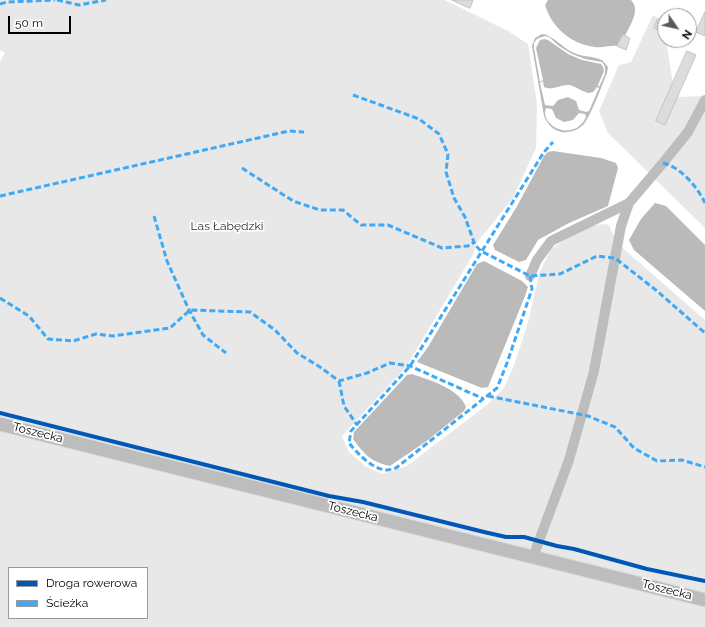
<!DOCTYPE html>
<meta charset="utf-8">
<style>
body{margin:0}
#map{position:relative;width:705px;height:627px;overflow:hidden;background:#fff;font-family:Raleway,sans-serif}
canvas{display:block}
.legend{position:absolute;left:8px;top:567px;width:140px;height:52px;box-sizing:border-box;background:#fff;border:1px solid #999;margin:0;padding:5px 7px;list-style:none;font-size:12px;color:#000}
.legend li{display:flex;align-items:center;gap:8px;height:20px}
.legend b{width:20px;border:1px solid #999}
.north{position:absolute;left:657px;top:8px;width:40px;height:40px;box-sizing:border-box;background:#fff;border:1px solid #999;border-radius:50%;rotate:124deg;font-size:11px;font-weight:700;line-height:16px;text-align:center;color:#000}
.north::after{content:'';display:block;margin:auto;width:14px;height:18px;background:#595959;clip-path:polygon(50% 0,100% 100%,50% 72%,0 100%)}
.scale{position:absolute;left:8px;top:16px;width:63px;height:18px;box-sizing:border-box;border:2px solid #000;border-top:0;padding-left:5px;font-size:12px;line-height:14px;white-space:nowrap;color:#000;-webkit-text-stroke:3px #fff;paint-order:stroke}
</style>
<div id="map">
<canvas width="705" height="627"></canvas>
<ul class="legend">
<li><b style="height:5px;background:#0057b8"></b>Droga rowerowa</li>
<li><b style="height:5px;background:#3fa9f5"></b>Ścieżka</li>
</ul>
<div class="north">N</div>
<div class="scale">50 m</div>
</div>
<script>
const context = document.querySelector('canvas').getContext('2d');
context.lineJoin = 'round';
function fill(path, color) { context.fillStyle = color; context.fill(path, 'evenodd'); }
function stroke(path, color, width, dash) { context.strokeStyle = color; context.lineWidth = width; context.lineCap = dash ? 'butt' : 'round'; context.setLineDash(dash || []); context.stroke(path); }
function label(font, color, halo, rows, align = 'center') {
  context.font = font + ' Raleway,sans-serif'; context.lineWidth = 3.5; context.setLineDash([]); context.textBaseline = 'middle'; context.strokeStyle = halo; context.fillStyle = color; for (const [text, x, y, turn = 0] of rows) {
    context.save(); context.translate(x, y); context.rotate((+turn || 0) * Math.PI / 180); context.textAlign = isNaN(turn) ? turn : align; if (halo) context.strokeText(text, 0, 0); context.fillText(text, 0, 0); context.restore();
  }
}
const green = new Path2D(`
 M 0,0 L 445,0 L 508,31 L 528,44 L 537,104 L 536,148 L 513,198 L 475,245 L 474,253 L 406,367 L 342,436 L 349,452 L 365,466 L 382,474 L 407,466 L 488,404 L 504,388 L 514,365 L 527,326 L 540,271 L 551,249 L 572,235 L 595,225 L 608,224 L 618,244 L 705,320 L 705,627 L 0,627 L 0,62 L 5,53 L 0,50 ZM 9,568 L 147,568 L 147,618 L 9,618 Z
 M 653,15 L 663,21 L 665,40 L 666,40 L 675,97 L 705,96 L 705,228 L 608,133 L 599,111 L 619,65 L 631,62 Z`);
const water = new Path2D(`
 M 548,0 L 631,0 C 641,10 630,25 625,36 L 623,35 L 617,46 C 610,45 603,48 595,47 C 571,44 552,28 545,5 Z
 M 542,34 C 551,34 563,48 574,53 C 583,57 593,56 602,60 L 608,67 L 607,73 C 602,85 590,119 582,126 C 576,131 569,133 561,132 C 553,130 547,124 544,116 L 532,46 L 535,38 ZM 545,36 L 549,37 L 559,46 L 572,54 L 585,59 L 602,62 C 609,70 603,78 599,87 L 598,85 L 604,71 L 603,67 L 601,64 L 582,60 L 568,54 L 548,40 L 544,39 L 540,40 L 536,48 L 543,80 L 540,82 L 534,48 L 534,43 L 537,39 ZM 543,81 L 544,87 C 553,91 560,84 570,85 C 577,87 582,92 589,93 L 593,92 L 597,87 L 599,88 L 589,111 L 586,112 L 579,110 L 576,101 L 568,97 L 558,100 L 553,106 L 545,105 L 540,83 ZM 546,108 L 552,109 L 556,118 L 564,122 L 573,120 L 579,113 L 585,114 L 586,117 C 573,144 539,125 546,108 Z
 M 553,151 L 601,158 L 616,163 L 618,168 L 608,206 L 569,223 L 538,240 L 526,260 L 519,262 L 495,250 L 493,245 L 516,208 L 544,156 L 548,152 Z
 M 655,203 L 666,206 L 705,245 L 705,311 L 634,250 L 629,240 L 641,219 Z
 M 484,261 L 522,281 L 528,287 L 525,296 L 488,387 L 482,388 L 417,362 L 428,347 L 477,264 Z
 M 412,374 C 429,380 459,388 466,407 L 464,411 L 428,440 L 390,466 C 371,462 364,454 353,439 L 354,432 L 407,375 Z`);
const building = new Path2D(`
 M 452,0 L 473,0 L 470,8 Z
 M 705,12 L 705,36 L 696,32 Z
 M 658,19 L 665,22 L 665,33 L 654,28 Z
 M 623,35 L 630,38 L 626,50 L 617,46 Z
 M 687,51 L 696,55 L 665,125 L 656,121 Z`);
const minor = new Path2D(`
 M 530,276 L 537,260 L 551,241 L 629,203
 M 533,557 L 569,460 L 594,371 L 621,226 L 629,203 L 663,163 L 688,132 L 705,100`);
const major = new Path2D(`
 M 0,424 L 705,600`);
const quiet = new Path2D(`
 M 57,0 L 79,5 L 106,0
 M 0,4 L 7,2 L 55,0
 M 353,95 L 419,119 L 439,134 L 448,154 L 446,172 L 454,198 L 465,217 L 475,245 L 481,251 L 530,276 L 560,274 L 597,256 L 615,258 L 657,291 L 705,333
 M 663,163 C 681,167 698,188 705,203
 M 242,168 L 293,201 L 320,210 L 343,210 L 361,225 L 388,225 L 442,248 L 468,246 L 474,242
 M 0,196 L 289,131 L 304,132
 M 154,216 L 167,261 L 189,310 L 203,335 L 226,353
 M 530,276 L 532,289 L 507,363 L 497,388 L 396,468 C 393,468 390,470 387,470 C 373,470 357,453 349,443 L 351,431 L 410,366 L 544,152 L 553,142
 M 0,298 L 29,316 L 48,339 L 73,341 L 96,334 L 113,336 L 170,328 L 190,310 L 250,312 L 275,330 L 297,353 L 320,367 L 339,381 L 367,373 L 390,363 L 410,366 L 484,399
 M 339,381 L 344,406 L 357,425
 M 488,396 L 588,416 L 615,427 L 634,448 L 657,461 L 682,460 L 705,467`);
const cycleway = new Path2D(`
 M 0,413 L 329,496 L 363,502 L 484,532 L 506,537 L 524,537 L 557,546 L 574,549 L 647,569 L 705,581`);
const parkNames = [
 ["Las Łabędzki",227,226]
];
const streetNames = [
 ["Toszecka",38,433,14],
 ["Toszecka",353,512,14],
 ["Toszecka",667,590,14]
];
fill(green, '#e8e8e8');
fill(water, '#bababa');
fill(building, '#dcdcdc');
stroke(building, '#c4c4c4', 1);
stroke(major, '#dbdbdb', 15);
stroke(minor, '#bdbdbd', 10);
stroke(major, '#bdbdbd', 13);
stroke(quiet, '#3fa9f5', 3, [6, 3]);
stroke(cycleway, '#0057b8', 4);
label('12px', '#2d2d2d', '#fff', parkNames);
label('12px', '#000', '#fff', streetNames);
</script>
